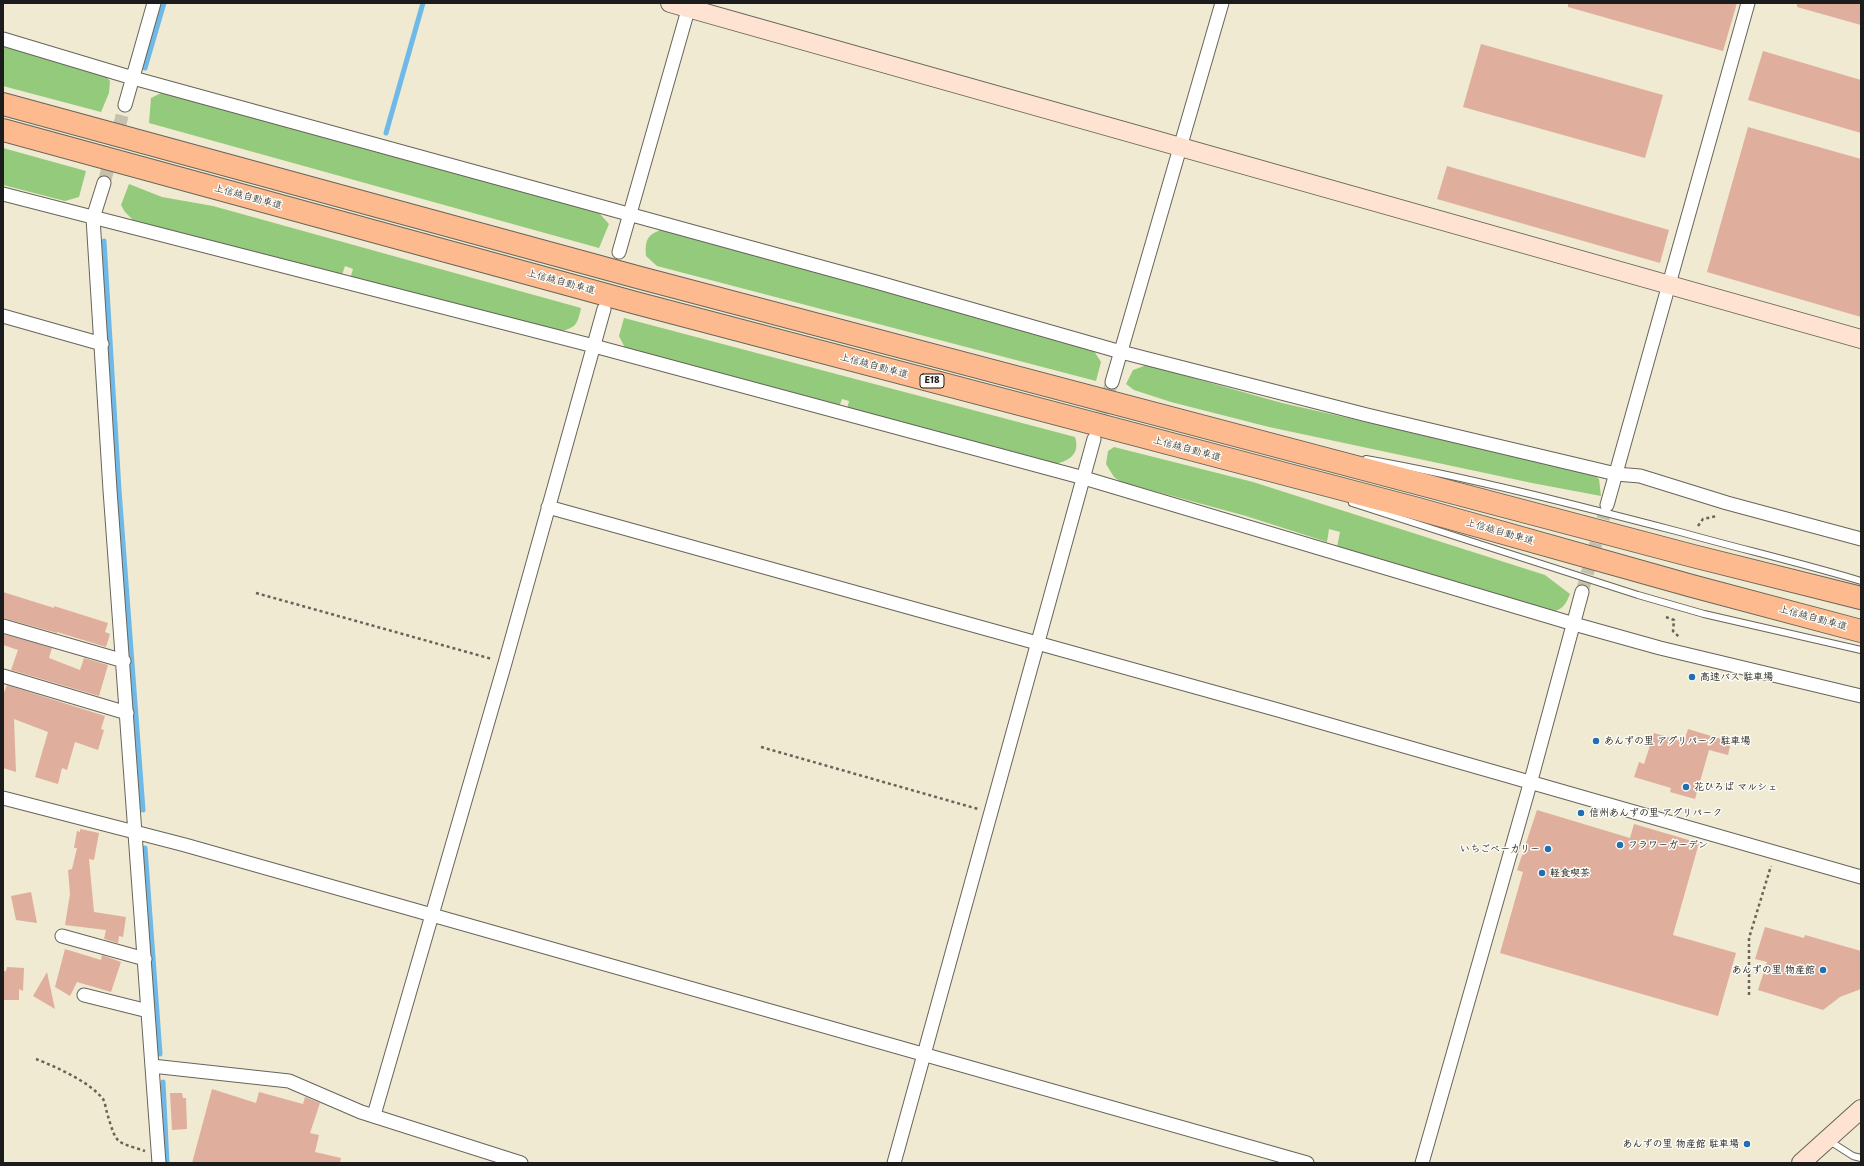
<!DOCTYPE html>
<meta charset="utf-8">
<style>
body{margin:0}
#map{position:relative;width:1864px;height:1166px;overflow:hidden;background:#efead1;font-family:"Playpen Sans",sans-serif}
canvas{display:block}
.frame{position:absolute;inset:0;border:4px solid #1c1c1c;pointer-events:none}
</style>
<div id="map">
<canvas width="1864" height="1166"></canvas>
<div class="frame"></div>
</div>
<script>
const context = document.querySelector('canvas').getContext('2d');
context.lineJoin = 'round';
function fill(path, color) { context.fillStyle = color; context.fill(path, 'evenodd'); }
function stroke(path, color, width, dash) { context.strokeStyle = color; context.lineWidth = width; context.lineCap = dash ? 'butt' : 'round'; context.setLineDash(dash || []); context.stroke(path); }
function label(font, color, halo, rows, align = 'center') {
  context.font = font + ' "Playpen Sans","Klee One",sans-serif'; context.lineWidth = 3; context.setLineDash([]); context.textBaseline = 'middle'; context.strokeStyle = halo; context.fillStyle = color; for (const [text, x, y, turn = 0] of rows) {
    context.save(); context.translate(x, y); context.rotate((+turn || 0) * Math.PI / 180); context.textAlign = isNaN(turn) ? turn : align; if (halo) context.strokeText(text, 0, 0); context.fillText(text, 0, 0); context.restore();
  }
}
const green = new Path2D(`
 M 3,44 L 105,75 L 110,81 L 109,93 L 101,112 L 3,86 Z
 M 163,92 L 599,213 L 609,224 L 599,248 L 149,123 L 151,98 Z
 M 3,148 L 86,171 L 79,197 L 65,201 L 3,185 Z
 M 129,184 L 162,197 L 213,206 L 581,308 C 577,326 576,327 559,332 L 350,279 L 353,269 L 345,266 L 341,278 L 133,220 L 125,212 L 121,205 Z
 M 663,229 L 887,291 L 1094,351 L 1101,362 L 1096,381 L 657,266 L 646,256 C 645,239 647,235 663,229 Z
 M 624,318 L 1075,437 C 1080,453 1071,460 1056,464 L 847,409 L 849,401 L 842,399 L 839,407 L 625,348 L 619,336 Z
 M 1147,365 L 1282,403 L 1592,473 L 1599,479 L 1601,496 L 1532,483 L 1269,427 L 1171,402 L 1134,390 L 1126,384 L 1133,370 Z
 M 1114,447 L 1253,482 L 1545,575 L 1570,594 C 1564,610 1558,612 1542,612 L 1431,575 L 1337,547 L 1340,532 L 1329,529 L 1327,542 L 1246,516 L 1121,482 L 1114,477 L 1106,464 L 1108,451 Z`);
const stream = new Path2D(`
 M 145,68 L 164,3
 M 386,133 L 423,3
 M 104,241 L 119,490 L 143,810
 M 145,848 L 160,1054
 M 163,1082 L 167,1163`);
const building = new Path2D(`
 M 1568,3 L 1737,3 L 1723,51 L 1568,7 Z
 M 1797,3 L 1861,3 L 1861,25 L 1797,7 Z
 M 1481,44 L 1663,95 L 1645,158 L 1463,107 Z
 M 1763,51 L 1861,80 L 1861,133 L 1748,100 Z
 M 1748,127 L 1861,159 L 1861,317 L 1707,272 Z
 M 1447,166 L 1669,230 L 1660,263 L 1437,199 Z
 M 3,592 L 54,608 L 54,606 L 108,623 L 105,632 L 110,634 L 106,647 L 57,632 L 57,633 L 3,618 Z
 M 3,634 L 52,648 L 49,658 L 80,670 L 84,658 L 108,665 L 99,696 L 11,670 L 18,650 L 3,645 Z
 M 7,685 L 105,716 L 101,729 L 104,730 L 98,750 L 75,742 L 67,770 L 62,768 L 58,784 L 35,777 L 48,732 L 14,719 L 16,772 L 3,768 L 3,695 Z
 M 1688,729 L 1731,742 L 1728,755 L 1709,750 L 1695,799 L 1670,792 L 1671,788 L 1634,777 L 1639,762 L 1644,764 L 1654,733 L 1684,742 Z
 M 1537,810 L 1630,838 L 1634,824 L 1699,843 L 1673,935 L 1736,953 L 1718,1016 L 1500,953 L 1523,872 L 1517,870 Z
 M 80,829 L 99,833 L 94,860 L 89,859 L 94,912 L 126,917 L 123,937 L 119,936 L 118,943 L 104,939 L 106,930 L 65,925 L 70,894 L 68,870 L 72,869 L 77,848 L 74,848 L 77,831 L 80,832 Z
 M 31,892 L 37,923 L 16,920 L 11,896 Z
 M 1765,927 L 1804,938 L 1805,935 L 1861,951 L 1861,989 L 1840,997 L 1823,1010 L 1758,990 L 1767,962 L 1755,959 Z
 M 65,949 L 101,960 L 102,955 L 121,962 L 111,992 L 77,982 L 70,996 L 55,987 Z
 M 7,967 L 24,968 L 23,991 L 19,989 L 19,1000 L 3,1000 L 3,971 L 6,971 Z
 M 47,972 L 55,1009 L 33,996 Z
 M 212,1089 L 256,1103 L 259,1092 L 303,1104 L 305,1097 L 320,1103 L 310,1133 L 319,1135 L 315,1152 L 341,1158 L 340,1163 L 192,1163 Z
 M 170,1093 L 182,1093 L 183,1098 L 186,1098 L 187,1129 L 172,1130 Z`);
const streetTunnel = new Path2D(`
 M 104,183 L 125,105
 M 1096,431 L 1112,382
 M 1582,592 L 1607,505`);
const path = new Path2D(`
 M 1698,526 L 1703,519 L 1717,516
 M 256,593 L 492,659
 M 1666,617 L 1674,620 L 1673,631 L 1679,637
 M 761,747 L 978,809
 M 1749,995 L 1749,938 L 1771,866
 M 36,1059 C 56,1067 90,1082 103,1099 C 105,1102 106,1109 107,1113 C 117,1145 114,1141 145,1151`);
const lane = new Path2D(`
 M 1366,459 C 1472,478 1576,505 1680,532 C 1741,549 1801,563 1861,581
 M 1352,503 L 1638,595 L 1704,614 L 1861,650
 M 1828,1140 L 1853,1156 L 1861,1158`);
const street = new Path2D(`
 M 3,39 L 133,78 L 876,282 L 1121,352 L 1367,415 L 1616,474 L 1640,476 L 1727,503 L 1861,539
 M 125,105 L 154,3
 M 104,183 L 93,218 L 110,490 L 159,1163
 M 3,194 L 594,346 L 1084,478 L 1574,624 L 1660,648 L 1861,696
 M 619,252 L 690,3
 M 3,316 L 102,344
 M 1112,382 L 1222,3
 M 1607,505 L 1748,3
 M 548,507 L 1278,710 L 1861,877
 M 3,626 L 124,661
 M 3,676 L 127,713
 M 3,798 L 185,845 L 1307,1163
 M 62,936 L 145,959
 M 84,995 L 148,1011
 M 152,1066 L 289,1081 L 361,1112 L 521,1163
 M 374,1115 L 505,663 L 604,309
 M 894,1163 L 1094,439
 M 1422,1163 L 1530,784 L 1582,592`);
const secondary = new Path2D(`
 M 670,3 L 1861,339
 M 1801,1163 L 1861,1109`);
const highway = new Path2D(`
 M 3,104 L 637,277 L 1693,556 L 1861,598
 M 3,130 L 636,303 L 1418,509 L 1692,586 L 1861,631`);
const markers = [
 [1692,677,4,"#1f6fb2"],
 [1596,741,4,"#1f6fb2"],
 [1686,787,4,"#1f6fb2"],
 [1581,813,4,"#1f6fb2"],
 [1620,845,4,"#1f6fb2"],
 [1548,849,4,"#1f6fb2"],
 [1542,873,4,"#1f6fb2"],
 [1823,970,4,"#1f6fb2"],
 [1747,1144,4,"#1f6fb2"]
];
const shields = [
 [932,381,24]
];
const shieldNames = [
 ["E18",932,381]
];
const streetNames = [
 ["上信越自動車道",248,197,15],
 ["上信越自動車道",561,282,15],
 ["上信越自動車道",874,366,15],
 ["上信越自動車道",1187,449,15],
 ["上信越自動車道",1500,532,16],
 ["上信越自動車道",1813,618,15]
];
const poiNames = [
 ["高速バス 駐車場",1700,677],
 ["あんずの里 アグリパーク 駐車場",1604,741],
 ["花ひろば マルシェ",1694,787],
 ["信州あんずの里 アグリパーク",1589,813],
 ["フラワーガーデン",1628,845],
 ["いちごベーカリー",1540,849,"right"],
 ["軽食喫茶",1550,873],
 ["あんずの里 物産館",1815,970,"right"],
 ["あんずの里 物産館 駐車場",1739,1144,"right"]
];
fill(green, '#94ca7b');
stroke(stream, '#6eb9e7', 5);
fill(building, '#e0ae9c');
stroke(streetTunnel, '#c5c1ad', 13, [13, 6]);
stroke(lane, '#66645b', 8);
stroke(street, '#66645b', 15);
stroke(secondary, '#66645b', 20);
stroke(highway, '#66645b', 24);
stroke(path, '#66645b', 2.5, [3, 3]);
stroke(lane, '#fff', 6);
stroke(street, '#fff', 13);
stroke(secondary, '#fee3d2', 18);
stroke(highway, '#fcba8e', 22);
for (const [x, y, r, color] of markers) { const dot = new Path2D(); dot.arc(x, y, r, 0, 2 * Math.PI); context.fillStyle = color; context.fill(dot); stroke(dot, '#fdfcf7', 1.5); }
for (const [x, y, w] of shields) { const box = new Path2D(); box.roundRect(x - w / 2, y - 7, w, 14, 3); context.fillStyle = '#fdfcf7'; context.fill(box); stroke(box, '#1c1c1c', 1); }
label('bold 9px', '#1c1c1c', null, shieldNames);
label('10px', '#1c1c1c', '#fdfcf7', streetNames);
label('bold 10px', '#1c1c1c', '#fdfcf7', poiNames, 'left');
</script>
